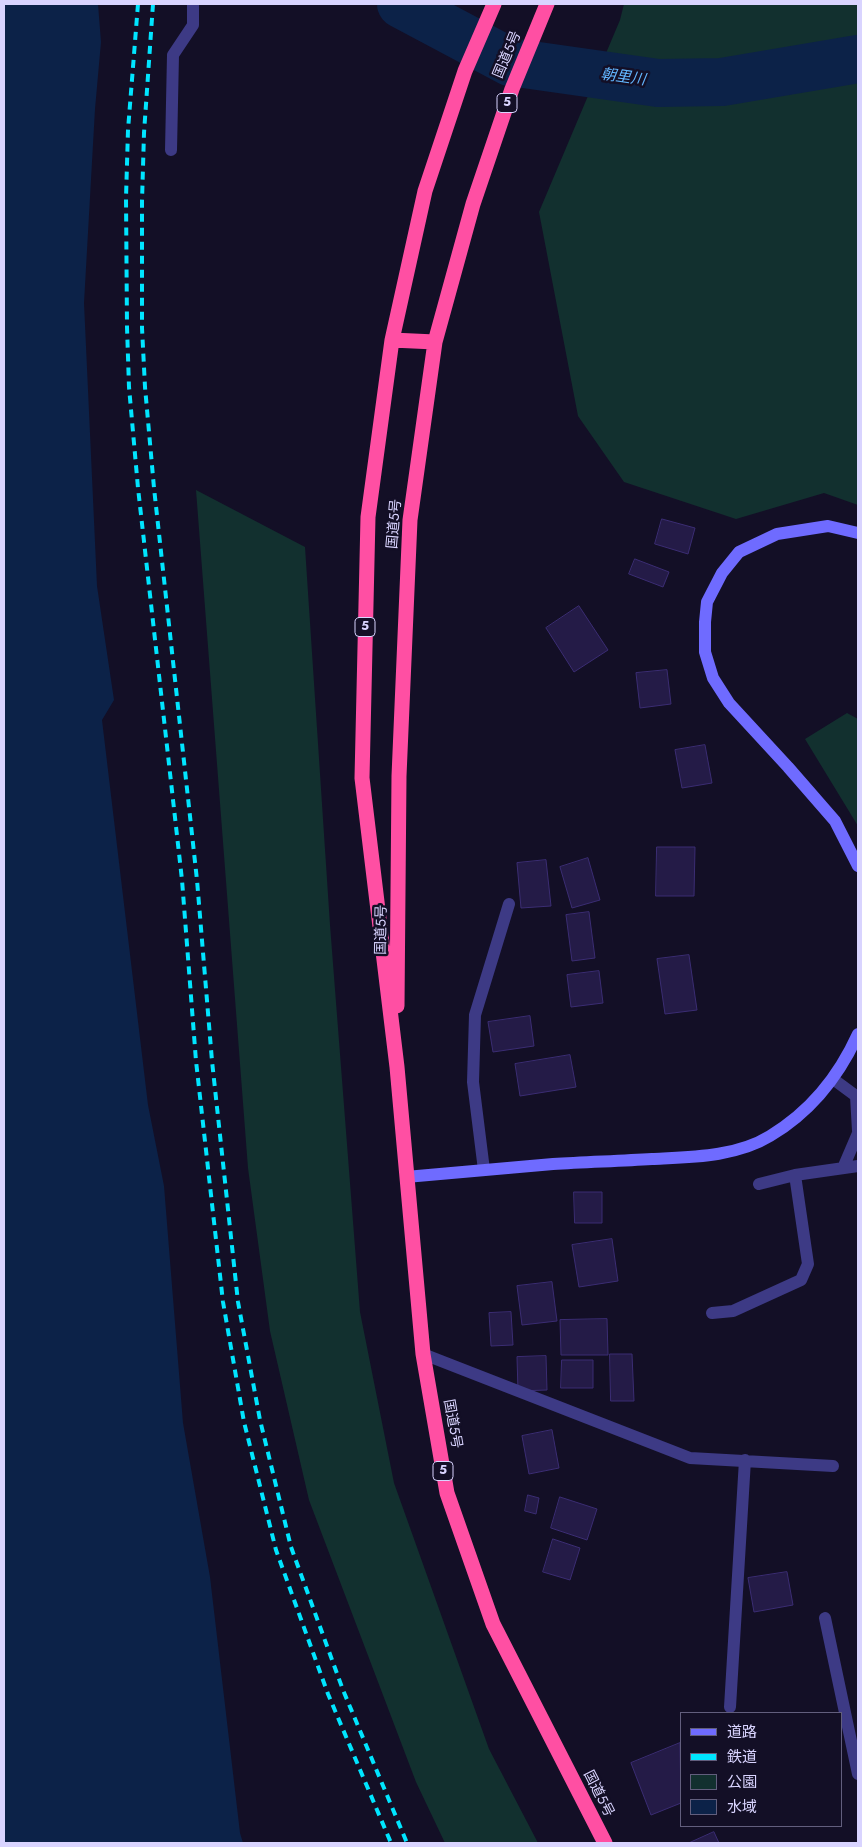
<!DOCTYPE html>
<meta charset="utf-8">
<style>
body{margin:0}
#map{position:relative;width:862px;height:1847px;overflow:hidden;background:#130f26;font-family:Jost,"Noto Sans JP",sans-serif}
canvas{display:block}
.frame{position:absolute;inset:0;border:5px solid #d9d4ff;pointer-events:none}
.legend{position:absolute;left:680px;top:1712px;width:162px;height:115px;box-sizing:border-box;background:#130f26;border:1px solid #625e7d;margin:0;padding:6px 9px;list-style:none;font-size:15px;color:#d9d4ff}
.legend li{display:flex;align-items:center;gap:10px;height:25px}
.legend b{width:25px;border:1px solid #625e7d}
</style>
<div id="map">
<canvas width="862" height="1847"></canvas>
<div class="frame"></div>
<ul class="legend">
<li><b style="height:6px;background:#6f6bff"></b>道路</li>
<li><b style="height:6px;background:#00e5ff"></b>鉄道</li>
<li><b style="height:14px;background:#12302f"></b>公園</li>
<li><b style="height:14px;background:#0c2248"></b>水域</li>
</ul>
</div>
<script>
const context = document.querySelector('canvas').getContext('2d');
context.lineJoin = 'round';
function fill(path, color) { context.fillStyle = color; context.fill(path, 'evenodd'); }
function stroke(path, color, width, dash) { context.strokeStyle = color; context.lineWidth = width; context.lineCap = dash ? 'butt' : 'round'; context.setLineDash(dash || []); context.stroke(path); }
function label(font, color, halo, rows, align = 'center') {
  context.font = font + ' Jost,"Noto Sans JP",sans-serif'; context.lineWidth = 5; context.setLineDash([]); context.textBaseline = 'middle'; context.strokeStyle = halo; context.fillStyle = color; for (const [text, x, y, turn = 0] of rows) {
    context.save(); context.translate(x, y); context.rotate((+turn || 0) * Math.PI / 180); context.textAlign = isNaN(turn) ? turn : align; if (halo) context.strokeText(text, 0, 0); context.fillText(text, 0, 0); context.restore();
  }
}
const green = new Path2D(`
 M 624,4 L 858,4 L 858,505 L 824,493 L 736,519 L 624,482 L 578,416 L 539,212 L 620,20 Z
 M 196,490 L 305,547 L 330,925 L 360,1312 L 394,1483 L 489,1749 L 538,1843 L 445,1843 L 416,1782 L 309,1500 L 270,1331 L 248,1168 Z
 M 847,713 L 858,719 L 858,826 L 805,739 Z`);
const water = new Path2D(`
 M 4,4 L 98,4 L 101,42 L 95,109 L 84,303 L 97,586 L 114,700 L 102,720 L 148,1105 L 164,1186 L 183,1423 L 210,1577 L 240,1833 L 243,1843 L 4,1843 Z`);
const river = new Path2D(`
 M 401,4 L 510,62 L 658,83 L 722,82 L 858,59`);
const building = new Path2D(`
 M 662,519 L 695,528 L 688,554 L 655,544 Z
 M 635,559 L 669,572 L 663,587 L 629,574 Z
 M 579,606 L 608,650 L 574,672 L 546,628 Z
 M 667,670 L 671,704 L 640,708 L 636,673 Z
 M 705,745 L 712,783 L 682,788 L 675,750 Z
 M 657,847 L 695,847 L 694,896 L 656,896 Z
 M 588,858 L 600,900 L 572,908 L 560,867 Z
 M 546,860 L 551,906 L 521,908 L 517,863 Z
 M 589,912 L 595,958 L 572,961 L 566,915 Z
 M 689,955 L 697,1010 L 665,1014 L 657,959 Z
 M 599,971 L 603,1003 L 571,1007 L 567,975 Z
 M 530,1016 L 534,1046 L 493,1052 L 488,1022 Z
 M 570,1055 L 576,1087 L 520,1096 L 515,1064 Z
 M 574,1192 L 602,1192 L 602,1223 L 575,1223 Z
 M 612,1239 L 618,1281 L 579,1287 L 572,1245 Z
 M 552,1282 L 557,1321 L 522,1325 L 517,1286 Z
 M 511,1312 L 513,1345 L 491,1346 L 489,1313 Z
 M 607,1319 L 608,1355 L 561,1355 L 560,1320 Z
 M 610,1354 L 632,1354 L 634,1401 L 611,1401 Z
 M 546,1356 L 547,1390 L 518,1391 L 517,1357 Z
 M 562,1360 L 593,1360 L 593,1388 L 561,1388 Z
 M 552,1430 L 559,1468 L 529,1474 L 522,1436 Z
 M 528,1495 L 539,1498 L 536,1514 L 525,1511 Z
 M 560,1497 L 597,1509 L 587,1540 L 551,1528 Z
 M 553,1539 L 580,1548 L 570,1580 L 543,1572 Z
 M 787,1572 L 793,1605 L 754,1612 L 748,1578 Z
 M 680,1743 L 681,1803 L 651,1815 L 631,1763 Z
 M 714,1832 L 719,1843 L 689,1843 Z`);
const street = new Path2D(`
 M 171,150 L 173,55 L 193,25 L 193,4
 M 833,1079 L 856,1096 L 858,1131
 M 843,1168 L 858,1133
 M 484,1170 L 473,1082 L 475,1015 L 509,904
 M 759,1184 L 795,1175 L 858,1166
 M 712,1313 L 733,1311 L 801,1280 L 808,1264 L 795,1175
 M 423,1354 L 690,1458 L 833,1466
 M 825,1618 L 858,1774
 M 730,1707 L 745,1460`);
const secondary = new Path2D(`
 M 858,533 L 828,526 L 777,534 L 739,552 L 722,573 L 707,602 L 705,622 L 705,652 L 713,678 L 729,703 L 788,767 L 835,821 L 858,866
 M 406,1177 C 455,1173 504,1168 553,1164 C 586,1162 619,1161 652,1159 C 691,1157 736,1157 770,1136 C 810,1112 839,1076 858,1034`);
const highway = new Path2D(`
 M 494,4 L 465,71 L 425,191 L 392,340 L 368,517 L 362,778 L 397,1067 L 423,1354 L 447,1493 L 493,1624 L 605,1843
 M 392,340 L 435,342
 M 397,1006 L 399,776 L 410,520 L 435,342 L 473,204 L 512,89 L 547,4`);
const rail = new Path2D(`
 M 138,4 L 128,130 L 126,198 L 127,327 L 129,387 L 138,488 L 182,880 L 196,1061 L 223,1302 L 244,1422 L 276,1550 L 328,1694 L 391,1843
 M 153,4 L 144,133 L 142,201 L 142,328 L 145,387 L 154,488 L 197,880 L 212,1061 L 238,1302 L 260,1420 L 291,1547 L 343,1690 L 407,1843`);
const shields = [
 [507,103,20],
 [365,627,20],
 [443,1471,20]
];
const shieldNames = [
 ["5",507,103],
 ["5",365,627],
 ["5",443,1471]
];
const streetNames = [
 ["国道5号",508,55,-67],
 ["国道5号",395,524,-85],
 ["国道5号",382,930,-89],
 ["国道5号",452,1424,80],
 ["国道5号",598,1794,63]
];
const waterNames = [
 ["朝里川",623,78,8]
];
fill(green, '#12302f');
fill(water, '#0c2248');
stroke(river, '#0c2248', 48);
fill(building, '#241b47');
stroke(building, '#3b2d73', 1);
stroke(street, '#3d3a85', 12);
stroke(secondary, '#6f6bff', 12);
stroke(highway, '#ff4fa3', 15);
stroke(rail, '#00e5ff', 4, [8, 6]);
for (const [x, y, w] of shields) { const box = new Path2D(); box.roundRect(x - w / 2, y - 9.5, w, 19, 4); context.fillStyle = '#130f26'; context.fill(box); stroke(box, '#d9d4ff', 1); }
label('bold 12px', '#d9d4ff', null, shieldNames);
label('14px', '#d9d4ff', '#130f26', streetNames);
label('italic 15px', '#62b6ff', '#130f26', waterNames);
</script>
